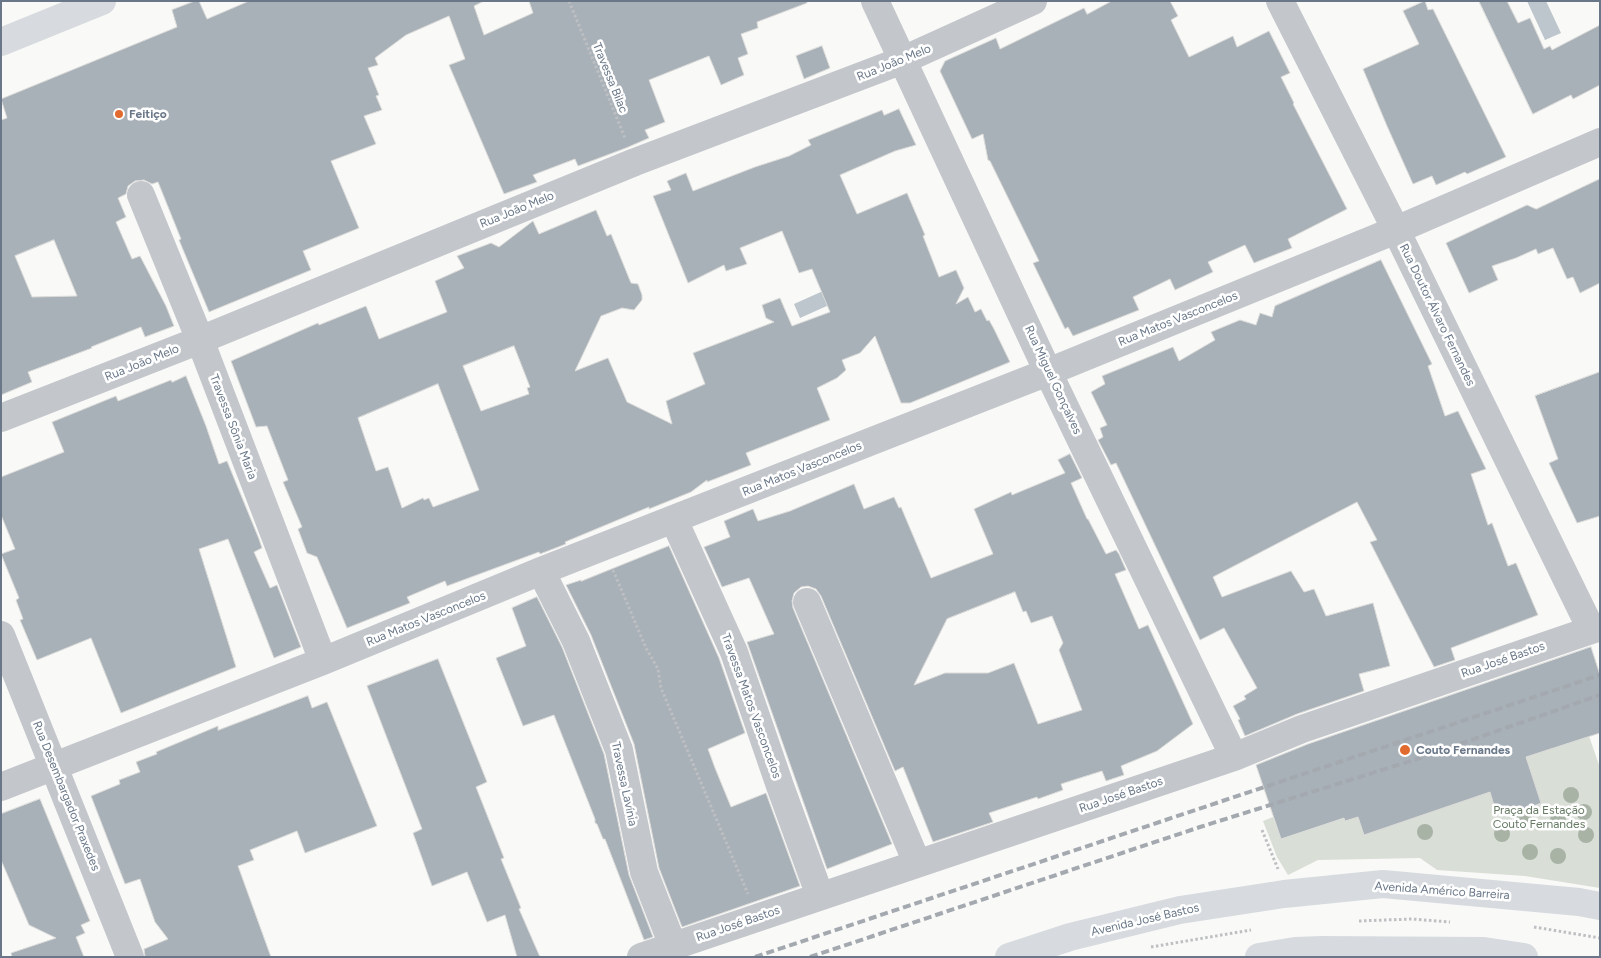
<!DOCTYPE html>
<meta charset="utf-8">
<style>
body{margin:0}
#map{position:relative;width:1601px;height:958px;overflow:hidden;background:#f9f9f7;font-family:Figtree,sans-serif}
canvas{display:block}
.frame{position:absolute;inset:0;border:2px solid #697788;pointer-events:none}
</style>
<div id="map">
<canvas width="1601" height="958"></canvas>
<div class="frame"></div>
</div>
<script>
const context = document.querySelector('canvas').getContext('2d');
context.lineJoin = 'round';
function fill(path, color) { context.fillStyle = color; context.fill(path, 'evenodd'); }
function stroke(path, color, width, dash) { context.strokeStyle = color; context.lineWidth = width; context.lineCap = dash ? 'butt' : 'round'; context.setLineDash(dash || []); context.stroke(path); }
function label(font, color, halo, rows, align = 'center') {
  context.font = font + ' Figtree,sans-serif'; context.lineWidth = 5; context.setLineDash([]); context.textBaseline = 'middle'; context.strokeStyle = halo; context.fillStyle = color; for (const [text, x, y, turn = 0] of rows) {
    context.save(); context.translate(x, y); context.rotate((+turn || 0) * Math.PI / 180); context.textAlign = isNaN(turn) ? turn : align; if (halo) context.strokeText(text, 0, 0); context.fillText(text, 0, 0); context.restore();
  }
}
const green = new Path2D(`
 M 1589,736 L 1600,768 L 1600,888 L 1525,876 L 1437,870 L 1420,858 L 1318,860 L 1288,875 L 1277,857 L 1263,821 L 1273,817 L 1281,839 Z`);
const water = new Path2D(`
 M 1527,1 L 1546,1 L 1561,33 L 1545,40 Z
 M 823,291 L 829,305 L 800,318 L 794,304 Z`);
const building = new Path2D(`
 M 195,1 L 199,1 L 207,19 L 249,1 L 484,1 L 474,6 L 484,35 L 533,13 L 529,1 L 807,1 L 807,3 L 757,22 L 758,28 L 741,34 L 748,54 L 738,58 L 744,75 L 721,85 L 709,56 L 649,80 L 665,122 L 645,130 L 649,138 L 626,148 L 578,166 L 575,159 L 533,175 L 537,182 L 504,194 L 449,65 L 465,59 L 449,16 L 406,35 L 375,58 L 378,65 L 368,68 L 379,95 L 376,96 L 382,110 L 364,116 L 376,144 L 331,161 L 359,228 L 303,251 L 311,270 L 209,312 L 179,240 L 181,239 L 158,182 L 152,184 L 144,180 L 135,181 L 128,186 L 126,194 L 118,198 L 126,217 L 116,222 L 132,259 L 140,256 L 166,306 L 174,326 L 145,337 L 141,327 L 91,347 L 92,348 L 28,372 L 32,382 L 1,395 L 1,120 L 7,118 L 1,99 L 177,27 L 172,10 ZM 54,240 L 77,296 L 32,297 L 15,256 Z
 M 1112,1 L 1170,1 L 1178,16 L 1171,20 L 1189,57 L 1233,36 L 1237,47 L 1269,31 L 1290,73 L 1281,77 L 1294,103 L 1293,104 L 1347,209 L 1288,239 L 1292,248 L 1254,263 L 1245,245 L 1208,262 L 1213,272 L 1175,290 L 1170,279 L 1133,297 L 1139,310 L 1073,336 L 1068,327 L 1065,329 L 1033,263 L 1039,261 L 990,161 L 988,160 L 983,134 L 972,139 L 940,71 L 945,61 L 996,38 L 1000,49 L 1084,8 L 1087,14 Z
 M 1425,1 L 1428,10 L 1433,9 L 1506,157 L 1467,174 L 1465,172 L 1436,185 L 1432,176 L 1413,184 L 1387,126 L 1363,69 L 1419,44 L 1403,11 Z
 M 1479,1 L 1507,1 L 1518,23 L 1530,18 L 1544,49 L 1550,46 L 1552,50 L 1600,25 L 1600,85 L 1573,99 L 1571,95 L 1533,114 Z
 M 822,46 L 830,68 L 804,79 L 796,56 Z
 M 899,109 L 916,145 L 895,151 L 840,175 L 857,214 L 907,193 L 925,235 L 923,236 L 939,277 L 956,270 L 964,288 L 956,304 L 968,297 L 975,312 L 981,309 L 987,321 L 989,320 L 994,329 L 1010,362 L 910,403 L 901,403 L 875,336 L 860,353 L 842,360 L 846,370 L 837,378 L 817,388 L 830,420 L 746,453 L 751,465 L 707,482 L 707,480 L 691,492 L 649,509 L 649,507 L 565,542 L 566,544 L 540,554 L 539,552 L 447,586 L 445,581 L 407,597 L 410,603 L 347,628 L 317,557 L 307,553 L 298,529 L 302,527 L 283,482 L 288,480 L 267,426 L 256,427 L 231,361 L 318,323 L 319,325 L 366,306 L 379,339 L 447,312 L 435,281 L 464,268 L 457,256 L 491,243 L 499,247 L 533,221 L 539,234 L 596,210 L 607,236 L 611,234 L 631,283 L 638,284 L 642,295 L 642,300 L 634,310 L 622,308 L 601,316 L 575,371 L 608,358 L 627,402 L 672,424 L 666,401 L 705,384 L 693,353 L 774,322 L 766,318 L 762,305 L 780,298 L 792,326 L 830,312 L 812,269 L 799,273 L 782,231 L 740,248 L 747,264 L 726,271 L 724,265 L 688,283 L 653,196 L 671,190 L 667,181 L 686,173 L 693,191 L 755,167 L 789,156 L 811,145 L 808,140 L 882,110 L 884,115 ZM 514,346 L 530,387 L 527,388 L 529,394 L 481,411 L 463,366 ZM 438,384 L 479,490 L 433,507 L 429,498 L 424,500 L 423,498 L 402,508 L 388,467 L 376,471 L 358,418 Z
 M 1600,179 L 1600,283 L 1580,293 L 1573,277 L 1567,279 L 1553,248 L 1538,254 L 1536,249 L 1516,258 L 1492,266 L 1498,280 L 1469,293 L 1446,243 L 1527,205 L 1536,209 Z
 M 1381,260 L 1432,364 L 1428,366 L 1445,416 L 1458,411 L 1486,469 L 1471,474 L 1488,525 L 1492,523 L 1508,566 L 1516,563 L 1538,615 L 1451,648 L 1455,660 L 1434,667 L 1370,542 L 1377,540 L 1357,502 L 1213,577 L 1222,597 L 1291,571 L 1304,592 L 1314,589 L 1326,616 L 1373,603 L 1390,666 L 1359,674 L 1364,691 L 1297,714 L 1245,736 L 1238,720 L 1240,719 L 1233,706 L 1246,699 L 1244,696 L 1257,688 L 1224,628 L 1200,640 L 1116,463 L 1111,465 L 1098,440 L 1103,437 L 1100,428 L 1107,425 L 1091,392 L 1105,384 L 1102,376 L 1173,347 L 1179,361 L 1215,340 L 1211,332 L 1240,320 L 1256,325 L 1260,313 L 1272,317 L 1275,306 Z
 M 1600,372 L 1600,516 L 1577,523 L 1549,463 L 1558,459 L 1535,396 Z
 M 186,376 L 206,426 L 219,464 L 227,461 L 259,539 L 262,548 L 254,552 L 270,588 L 277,585 L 301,647 L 274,658 L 228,539 L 199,549 L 236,667 L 121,713 L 91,638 L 37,660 L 20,620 L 23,619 L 16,600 L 19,598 L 1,554 L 15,549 L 1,515 L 1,477 L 64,452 L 52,422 L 116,396 L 118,401 L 171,380 L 172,382 Z
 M 1070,454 L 1082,478 L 1071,483 L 1087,519 L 1088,519 L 1106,554 L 1116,550 L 1119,554 L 1126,570 L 1115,574 L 1139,629 L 1148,625 L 1193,724 L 1157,751 L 1121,766 L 1124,775 L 1106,781 L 1102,771 L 1061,784 L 1063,790 L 1038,799 L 1037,797 L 989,813 L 993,822 L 933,842 L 903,767 L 895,771 L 821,596 L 816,589 L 808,586 L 801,587 L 794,593 L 792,601 L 793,608 L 892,844 L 827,869 L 747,642 L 774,634 L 749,578 L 722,587 L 704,547 L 730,537 L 724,521 L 753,509 L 758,521 L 790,511 L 854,484 L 864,509 L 894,497 L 899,508 L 901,507 L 931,578 L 993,554 L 974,509 L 1011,492 L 1012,495 L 1065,473 L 1058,460 ZM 1015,592 L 1023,612 L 1026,611 L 1031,623 L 1052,616 L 1063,643 L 1059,650 L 1082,710 L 1038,724 L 1014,663 L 988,673 L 945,673 L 914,685 L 947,619 Z
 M 669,546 L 719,658 L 745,733 L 708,749 L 715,768 L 731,807 L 766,793 L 800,886 L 682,927 L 659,868 L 634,744 L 591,635 L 566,585 L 581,580 L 581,581 Z
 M 537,597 L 562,647 L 604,754 L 629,875 L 653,937 L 644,940 L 605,839 L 603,839 L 597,824 L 595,823 L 595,819 L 554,715 L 523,726 L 496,658 L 526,646 L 512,608 Z
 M 1591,647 L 1600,675 L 1600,733 L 1526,757 L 1541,803 L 1522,811 L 1496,812 L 1490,792 L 1364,835 L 1358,817 L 1345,821 L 1344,818 L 1281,839 L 1256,765 L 1308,744 Z
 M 438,659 L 487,782 L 476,787 L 504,858 L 501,859 L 521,908 L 519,909 L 540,957 L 517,957 L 505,915 L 487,922 L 467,872 L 432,886 L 413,833 L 422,829 L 367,686 Z
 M 308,696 L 312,708 L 327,702 L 377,826 L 305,853 L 297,831 L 250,850 L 254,860 L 238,866 L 271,957 L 145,957 L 144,949 L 168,939 L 155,922 L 140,879 L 125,884 L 91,796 L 120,784 L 119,780 L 140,772 L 136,762 L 157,754 L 156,752 L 218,726 L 218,730 Z
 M 40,799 L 90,921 L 81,925 L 85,933 L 76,937 L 84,957 L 12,957 L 11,953 L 56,938 L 29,925 L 1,860 L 1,814 Z`);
const path = new Path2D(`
 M 569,1 L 625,138
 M 613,570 L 646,648 L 658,669 L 661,688 L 748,894
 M 1262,830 L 1278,869
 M 1359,921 L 1412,919 L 1450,922
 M 1534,927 L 1600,938
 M 1151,947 L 1251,930`);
const minor = new Path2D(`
 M 875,1 L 1048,372 L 1234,757
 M 1280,1 L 1396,230 L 1591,629
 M 141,195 L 200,340 L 323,661
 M 1,418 L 200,340 L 635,162 L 903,60 L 1033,1
 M 674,520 L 734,652 L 780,786 L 820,896
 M 541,571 L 576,641 L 619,750 L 644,872 L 673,946
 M 807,602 L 917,863
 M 1,635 L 130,957
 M 1,787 L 323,661 L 541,571 L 1048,372 L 1396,230 L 1600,142
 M 641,957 L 1234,757 L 1302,729 L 1600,627`);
const major = new Path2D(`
 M 1,42 L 102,1
 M 1009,957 L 1070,937 L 1180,910 L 1284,894 L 1383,884 L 1579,902 L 1600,906
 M 1259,957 L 1295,951 L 1322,950 L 1484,951 L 1524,957`);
const rail = new Path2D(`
 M 755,957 L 1600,675
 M 810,957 L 1200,827 L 1417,759 L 1600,695`);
const trees = [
 [1571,795],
 [1584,812],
 [1524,820],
 [1558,820],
 [1425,832],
 [1502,834],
 [1586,835],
 [1530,852],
 [1558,856]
];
const markers = [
 [119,114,5,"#e16a2f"],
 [1405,750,6,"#e16a2f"]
];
const streetNames = [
 ["Rua João Melo",894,63,-22],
 ["Travessa Bilac",610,78,68],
 ["Rua João Melo",517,210,-22],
 ["Rua Doutor Álvaro Fernandes",1437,315,64],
 ["Rua Matos Vasconcelos",1178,319,-22],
 ["Rua João Melo",142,363,-22],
 ["Rua Miguel Gonçalves",1053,380,65],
 ["Travessa Sônia Maria",233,427,69],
 ["Rua Matos Vasconcelos",802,469,-22],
 ["Rua Matos Vasconcelos",426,619,-22],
 ["Rua José Bastos",1503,660,-19],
 ["Travessa Matos Vasconcelos",751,706,70],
 ["Travessa Lavínia",624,784,78],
 ["Rua José Bastos",1121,795,-19],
 ["Rua Desembargador Praxedes",66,796,68],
 ["Avenida Américo Barreira",1442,891,4],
 ["Avenida José Bastos",1145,920,-13],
 ["Rua José Bastos",738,924,-19]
];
const poiNames = [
 ["Feitiço",129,114],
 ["Couto Fernandes",1416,750]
];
const parkNames = [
 ["Praça da Estação",1539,810],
 ["Couto Fernandes",1539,824]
];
fill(green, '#d9ded6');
fill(water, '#bdc6cc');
fill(building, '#a9b1b8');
stroke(building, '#dbdbd9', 1);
stroke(path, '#bdbfc2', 3, [2.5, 2.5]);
stroke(minor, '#c3c6cb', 28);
stroke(major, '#d7dbdf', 28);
stroke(rail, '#a4a9b0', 4, [8, 4]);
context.fillStyle = '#a8b3a6';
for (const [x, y] of trees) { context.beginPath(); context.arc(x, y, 8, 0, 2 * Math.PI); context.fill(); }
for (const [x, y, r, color] of markers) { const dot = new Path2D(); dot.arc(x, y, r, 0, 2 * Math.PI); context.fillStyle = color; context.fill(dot); stroke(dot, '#fff', 2); }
label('12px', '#697788', '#fff', streetNames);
label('bold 12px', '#697788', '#fff', poiNames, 'left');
label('12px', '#667a64', '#fff', parkNames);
</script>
